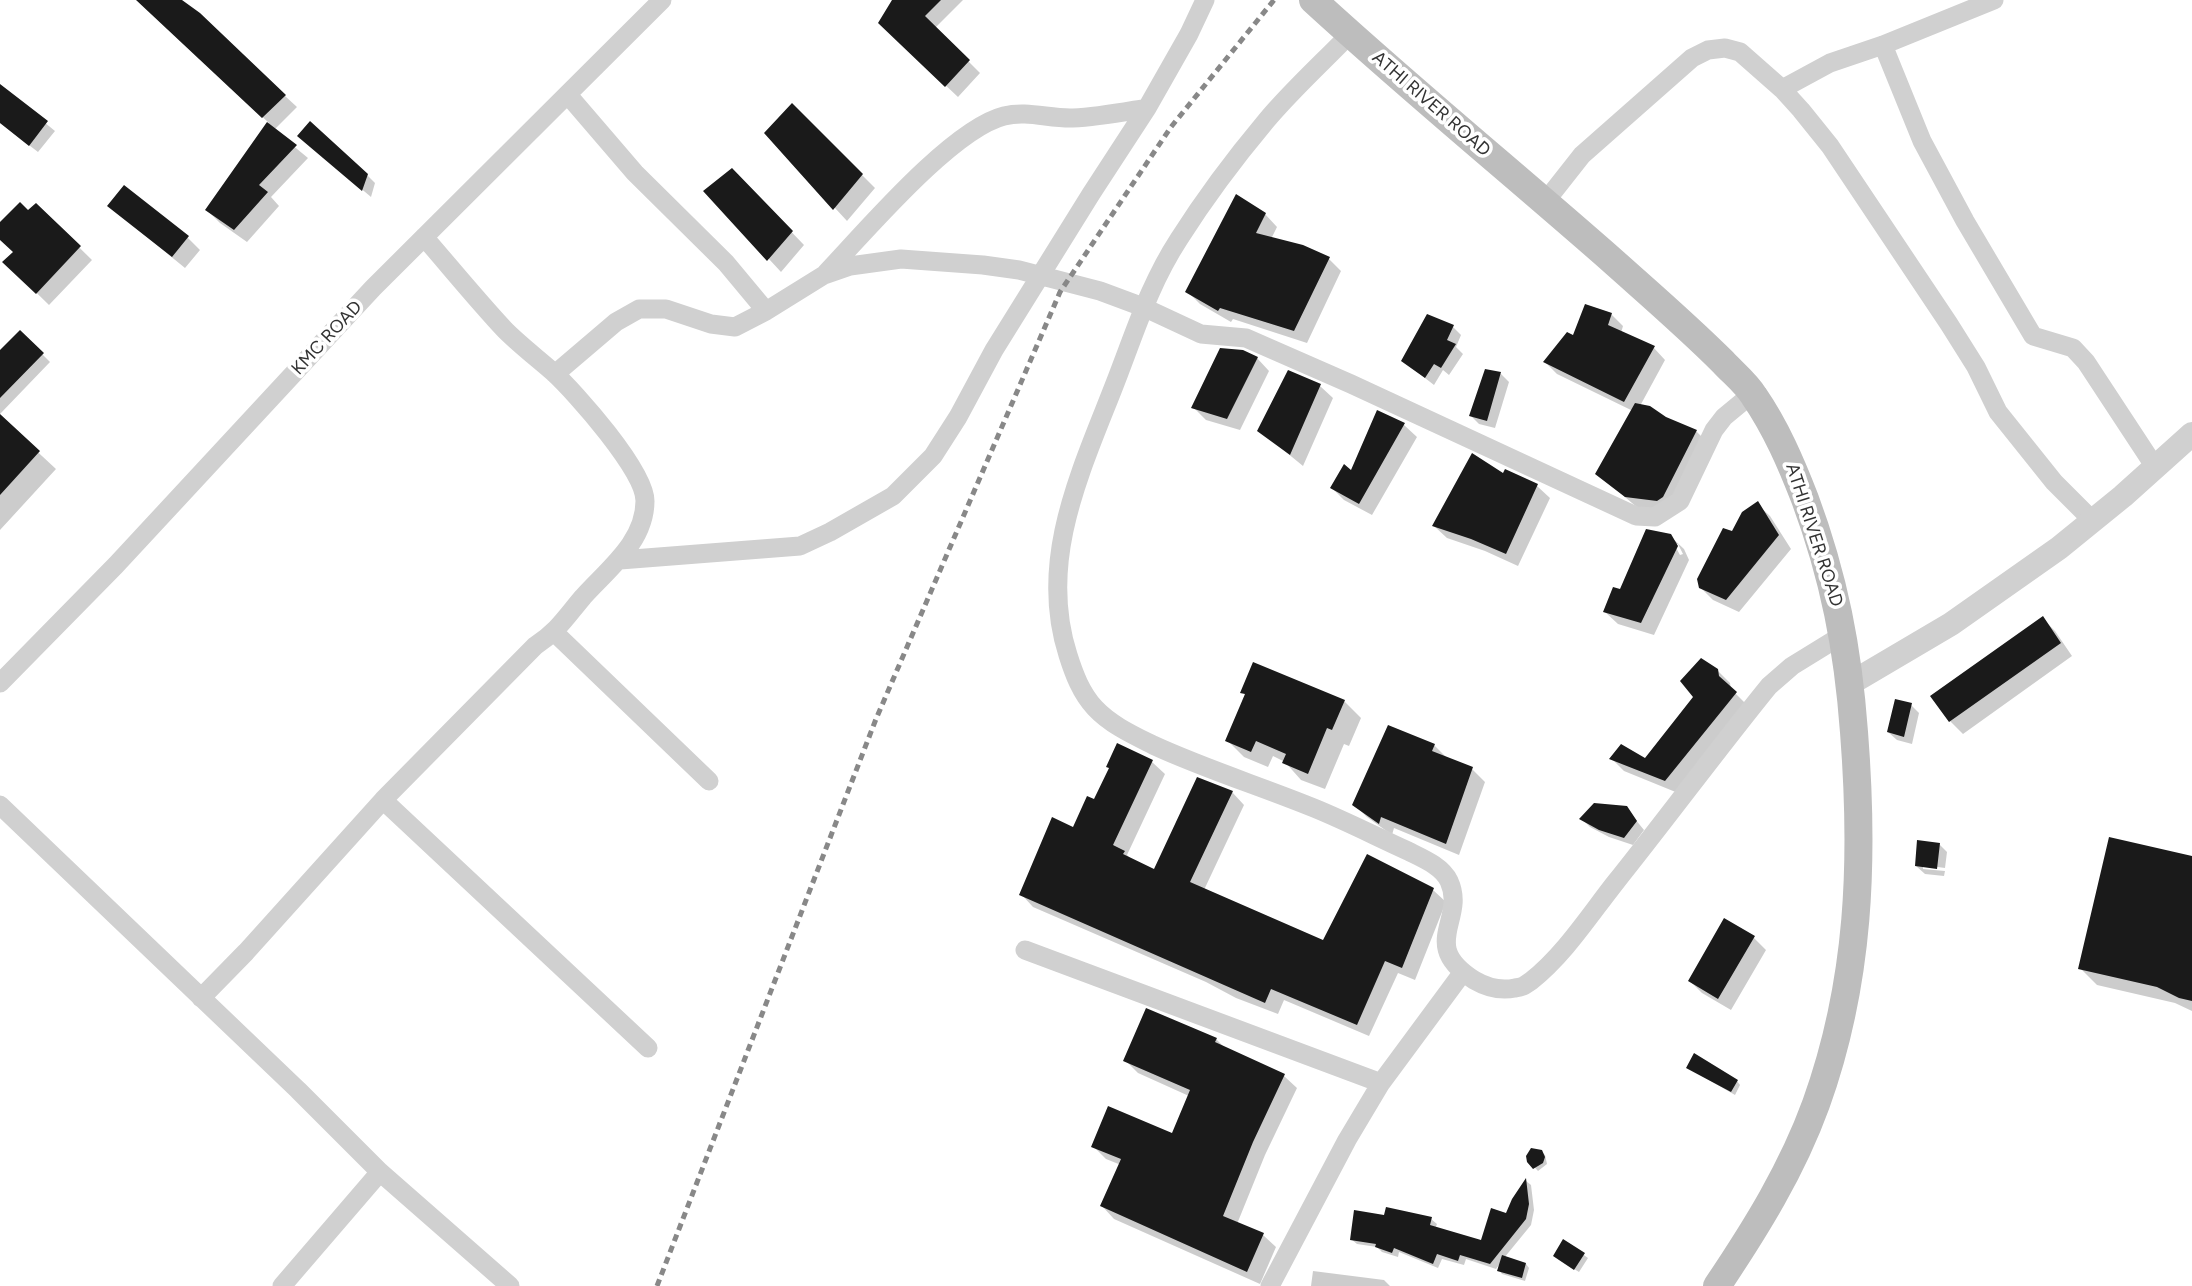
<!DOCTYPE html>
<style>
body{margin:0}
canvas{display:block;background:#fff}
</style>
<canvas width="2192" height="1286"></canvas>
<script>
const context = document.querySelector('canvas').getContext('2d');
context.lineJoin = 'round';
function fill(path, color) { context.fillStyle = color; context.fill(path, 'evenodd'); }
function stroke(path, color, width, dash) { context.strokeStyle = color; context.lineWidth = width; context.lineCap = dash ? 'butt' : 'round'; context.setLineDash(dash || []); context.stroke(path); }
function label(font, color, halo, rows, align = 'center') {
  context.font = font + ' Figtree,sans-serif'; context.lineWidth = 7; context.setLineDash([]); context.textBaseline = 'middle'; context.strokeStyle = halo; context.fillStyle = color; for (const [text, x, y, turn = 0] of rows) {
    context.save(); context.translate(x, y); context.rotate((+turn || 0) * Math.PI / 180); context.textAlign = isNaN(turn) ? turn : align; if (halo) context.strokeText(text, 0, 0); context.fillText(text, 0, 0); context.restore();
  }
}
const shadow = new Path2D(`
 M 137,0 L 178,0 L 198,16 L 297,107 L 274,130 L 308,158 L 271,197 L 279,206 L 247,242 L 220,223 L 207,210 L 269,123 Z
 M 894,0 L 963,0 L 935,28 L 980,73 L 958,97 L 891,34 Z
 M 5,90 L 55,131 L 38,152 L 0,123 L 0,95 Z
 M 792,105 L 875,188 L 847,221 L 766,133 Z
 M 307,143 L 367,175 L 375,183 L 371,197 Z
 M 732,170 L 804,245 L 781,272 L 706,191 Z
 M 36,205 L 92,260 L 49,305 L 5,262 L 15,252 L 0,238 L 0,225 L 28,213 Z
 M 109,206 L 187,237 L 200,250 L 185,268 Z
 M 1265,214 L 1277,227 L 1271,239 L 1329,259 L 1341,271 L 1307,343 L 1233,319 L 1231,322 L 1200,304 L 1188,292 Z
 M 1611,314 L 1623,326 L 1621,333 L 1654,348 L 1665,360 L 1640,406 L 1696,431 L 1709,444 L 1675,510 L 1639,509 L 1598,474 L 1633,411 L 1557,374 L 1545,362 L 1574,337 Z
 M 1453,327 L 1461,335 L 1456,347 L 1463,354 L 1449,375 L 1443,370 L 1434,385 L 1403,361 Z
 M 20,332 L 50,362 L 0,414 L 0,353 Z
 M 1257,358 L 1269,371 L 1240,430 L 1206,420 L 1194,408 Z
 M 1486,371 L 1501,374 L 1509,382 L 1495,428 L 1479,424 L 1471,416 Z
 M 1289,372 L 1320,386 L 1333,398 L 1303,466 L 1259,430 Z
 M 1378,412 L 1404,425 L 1417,437 L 1372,515 L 1344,500 L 1332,488 L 1351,473 Z
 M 0,417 L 56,469 L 0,530 Z
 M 1503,475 L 1537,486 L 1550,498 L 1518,566 L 1485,551 L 1447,538 L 1434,526 Z
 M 1757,504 L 1770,516 L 1791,549 L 1739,612 L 1713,600 L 1700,587 L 1732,533 Z
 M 1670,536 L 1684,549 L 1689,560 L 1654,635 L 1618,624 L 1605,612 ZM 1674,544 L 1678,544 L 1683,554 L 1680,555 Z
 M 2042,618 L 2055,631 L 2072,656 L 1963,734 L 1950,721 Z
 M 1717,670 L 1730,683 L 1731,689 L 1748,706 L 1678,793 L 1624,771 L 1612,759 L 1645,760 Z
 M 1243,692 L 1344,701 L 1361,718 L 1349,746 L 1344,744 L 1325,789 L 1301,780 L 1285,762 L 1273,756 L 1268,767 L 1244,757 L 1228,741 L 1246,696 Z
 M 1911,705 L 1919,713 L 1912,744 L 1897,740 L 1888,732 Z
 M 1434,745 L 1447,758 L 1472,769 L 1485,782 L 1459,855 L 1394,828 L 1392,835 L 1367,817 L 1355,805 Z
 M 1118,746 L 1152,762 L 1165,774 L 1127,855 L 1133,861 L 1155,871 L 1232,792 L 1244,805 L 1204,890 L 1324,943 L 1433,890 L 1446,902 L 1415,980 L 1398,973 L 1369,1036 L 1284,1000 L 1278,1014 L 1236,998 L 1206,982 L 1033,907 L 1021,894 L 1095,801 L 1111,769 Z
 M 1626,808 L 1644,830 L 1633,845 L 1609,837 L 1590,827 L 1582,819 Z
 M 1939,844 L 1947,852 L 1945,868 L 1923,865 L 1923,869 L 1945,871 L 1944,876 L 1925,874 L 1916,866 Z
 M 2192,858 L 2192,1011 L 2175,1003 L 2097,985 L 2080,968 Z
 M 1753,937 L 1766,950 L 1731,1010 L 1702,993 L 1690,981 Z
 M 1216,1039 L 1226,1049 L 1284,1076 L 1297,1088 L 1265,1155 L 1237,1224 L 1263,1235 L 1276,1247 L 1260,1284 L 1114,1219 L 1102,1206 L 1121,1165 L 1106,1159 L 1093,1146 L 1173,1135 L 1189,1096 L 1138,1073 L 1125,1060 Z
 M 1688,1068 L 1737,1081 L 1740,1085 L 1735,1095 Z
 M 1542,1152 L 1545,1155 L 1547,1164 L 1538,1171 L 1529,1161 Z
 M 1526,1181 L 1531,1185 L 1534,1210 L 1531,1225 L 1504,1258 L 1526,1264 L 1529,1268 L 1525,1281 L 1502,1274 L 1499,1270 L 1502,1261 L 1496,1269 L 1466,1259 L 1464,1265 L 1442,1259 L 1438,1268 L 1399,1252 L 1398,1257 L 1382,1252 L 1377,1247 L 1357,1244 L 1351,1239 L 1385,1217 L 1431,1219 L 1437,1224 L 1435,1229 L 1482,1243 L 1507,1215 Z
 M 1564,1241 L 1588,1258 L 1579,1272 L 1558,1259 Z
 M 1313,1271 L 1384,1280 L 1390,1286 L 1311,1286 Z`);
const building = new Path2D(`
 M 136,0 L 182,0 L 200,13 L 286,95 L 262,118 Z
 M 892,0 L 941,0 L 925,16 L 970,60 L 945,87 L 878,23 Z
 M 0,84 L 48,121 L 29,146 L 0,123 Z
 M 792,103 L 863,174 L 833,210 L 764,133 Z
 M 310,121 L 368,174 L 362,191 L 297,136 Z
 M 267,122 L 297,145 L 259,185 L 268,192 L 234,230 L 205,210 Z
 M 732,168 L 793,231 L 767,261 L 703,191 Z
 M 124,185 L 189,236 L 172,257 L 107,206 Z
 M 1236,194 L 1266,213 L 1256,233 L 1303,245 L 1330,257 L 1294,331 L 1220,308 L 1218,311 L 1185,292 Z
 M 20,202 L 28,210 L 36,203 L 81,246 L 36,294 L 2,262 L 13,252 L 0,240 L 0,222 Z
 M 1585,304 L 1612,313 L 1608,325 L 1655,346 L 1624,402 L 1543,362 L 1567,332 L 1573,335 Z
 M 1427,314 L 1454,325 L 1447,340 L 1456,344 L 1441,368 L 1434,364 L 1425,378 L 1401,361 Z
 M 20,330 L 44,353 L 0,398 L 0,350 Z
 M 1220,348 L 1243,350 L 1258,357 L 1227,419 L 1191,408 Z
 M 1485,369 L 1501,372 L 1487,421 L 1469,416 Z
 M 1288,370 L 1321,384 L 1290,455 L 1257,431 Z
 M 1635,403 L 1650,406 L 1666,417 L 1697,430 L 1663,497 L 1657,501 L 1625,497 L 1595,474 Z
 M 1377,410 L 1405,423 L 1359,504 L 1330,488 L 1344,464 L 1351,470 Z
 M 0,414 L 40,451 L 0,495 Z
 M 1472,453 L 1503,473 L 1505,469 L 1538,484 L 1506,554 L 1471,539 L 1432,526 Z
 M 1758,501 L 1779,535 L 1726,600 L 1699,588 L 1697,579 L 1723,528 L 1732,531 L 1742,512 Z
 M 1646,529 L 1671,534 L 1678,546 L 1641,623 L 1603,612 L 1613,587 L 1620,589 Z
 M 2043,616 L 2061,643 L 1949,722 L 1930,696 Z
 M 1701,658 L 1718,669 L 1719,676 L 1737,692 L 1665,781 L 1609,759 L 1621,744 L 1645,758 L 1693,697 L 1680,681 Z
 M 1253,662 L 1345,700 L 1332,730 L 1327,728 L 1308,774 L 1282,763 L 1286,754 L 1256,741 L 1251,752 L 1225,741 L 1245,694 L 1240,693 Z
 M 1895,699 L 1912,703 L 1904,737 L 1887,732 Z
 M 1388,725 L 1435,744 L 1432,751 L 1473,767 L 1446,844 L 1381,817 L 1379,824 L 1352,805 Z
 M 1117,743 L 1153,760 L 1113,845 L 1125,851 L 1123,854 L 1154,869 L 1197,777 L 1233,791 L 1190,882 L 1323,940 L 1367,854 L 1434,888 L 1402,968 L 1385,961 L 1357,1025 L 1271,989 L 1265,1003 L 1019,895 L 1052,817 L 1073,827 L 1087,796 L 1094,799 L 1109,768 L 1106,767 Z
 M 1594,803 L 1627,806 L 1637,821 L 1624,838 L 1599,830 L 1579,819 Z
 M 2109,837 L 2192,856 L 2192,1001 L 2179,998 L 2157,987 L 2078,969 Z
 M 1917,840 L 1940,843 L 1937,869 L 1915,866 Z
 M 1724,918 L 1755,936 L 1718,999 L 1688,981 Z
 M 1146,1008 L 1217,1038 L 1215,1042 L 1285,1074 L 1253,1142 L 1223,1216 L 1264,1233 L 1247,1272 L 1100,1206 L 1121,1159 L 1091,1147 L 1108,1106 L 1172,1133 L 1190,1090 L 1123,1061 Z
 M 1694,1053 L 1738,1080 L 1731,1092 L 1686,1068 Z
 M 1531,1148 L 1542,1150 L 1545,1157 L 1543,1163 L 1533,1169 L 1527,1162 L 1526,1156 Z
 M 1526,1178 L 1529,1204 L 1526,1219 L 1490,1264 L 1460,1255 L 1458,1261 L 1437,1254 L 1433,1264 L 1394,1248 L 1392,1253 L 1375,1247 L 1376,1244 L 1350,1240 L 1354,1210 L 1384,1215 L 1386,1207 L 1432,1217 L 1430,1225 L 1481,1240 L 1491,1208 L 1506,1213 L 1512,1199 Z
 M 1563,1239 L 1585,1253 L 1574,1270 L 1553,1256 Z
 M 1502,1255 L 1526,1263 L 1522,1278 L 1497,1271 Z`);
const minor = new Path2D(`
 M 1350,34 C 1322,63 1292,90 1266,121 C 1235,158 1205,198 1179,239 C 1151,282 1137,326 1119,373 C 1085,463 1036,556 1068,655 C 1074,674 1081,693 1095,708 C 1111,725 1133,735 1153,745 C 1205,769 1260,786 1314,808 C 1346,821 1377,837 1408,851 C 1422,858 1442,866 1449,881 C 1467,920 1418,944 1474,980 C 1486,987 1501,991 1515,988 C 1523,987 1524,986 1531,981 C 1564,955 1589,916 1615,883 C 1667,818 1717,750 1769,686 L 1792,666 L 1844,634
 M 1883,45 L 1922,141 L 1965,221 L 2033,336 L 2073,348 L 2086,362 L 2155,467
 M 1782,89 L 1830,63 L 1883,45 L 1994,0
 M 568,95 L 635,173 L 726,263 L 766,311
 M 1545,202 L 1582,155 L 1692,58 L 1708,50 L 1725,48 L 1740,52 L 1782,89 L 1801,110 L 1830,146 L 1949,324 L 1976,367 L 1998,412 L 2054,482 L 2092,520
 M 826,273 C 865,232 952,129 1004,116 C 1027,110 1050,119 1073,118 C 1098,117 1123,112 1147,108
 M 555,374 L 616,322 L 639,309 L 666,309 L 711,324 L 735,327 L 766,311 L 824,275 L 850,266 L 901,259 L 983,265 L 1019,270 L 1100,291 L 1143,307 L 1201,334 L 1246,338 L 1351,384 L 1636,516 L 1655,517 L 1680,501 L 1714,430 L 1724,417 L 1753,393
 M 620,560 L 800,546 L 830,532 L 893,496 L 933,456 L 958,417 L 994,350 L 1091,194 L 1147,108 L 1189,34 L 1205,0
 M 555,633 L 709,781
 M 0,683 L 116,565 L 373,288 L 662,0
 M 383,800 L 648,1048
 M 0,805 L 298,1090 L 380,1172 L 510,1286
 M 1025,950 L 1381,1083
 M 201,998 L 246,952 L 383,800 L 535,646 C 558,631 566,617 583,597 C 608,569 645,542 645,501 C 645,471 576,393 553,372 C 537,358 520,345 505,330 C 477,300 451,268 424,237
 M 282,1286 L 380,1172
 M 1270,1286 L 1347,1140 L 1381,1083 L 1463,972`);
const tertiary = new Path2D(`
 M 1851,683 L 1951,624 L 2059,548 L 2123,496 L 2192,434`);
const secondary = new Path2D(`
 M 1313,0 C 1411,90 1515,175 1615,263 C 1652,296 1688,327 1723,362 C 1733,373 1746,383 1754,396 C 1776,428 1791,463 1805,499 C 1834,577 1848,649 1854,732 C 1864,860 1860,982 1816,1104 C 1792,1170 1756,1228 1717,1286`);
const rail = new Path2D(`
 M 657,1286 L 876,719 L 1060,292 L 1171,127 L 1274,0`);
const streetNames = [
 ["ATHI RIVER ROAD",1431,104,41],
 ["KMC ROAD",327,338,-47],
 ["ATHI RIVER ROAD",1814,535,72]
];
fill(shadow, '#0003');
fill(building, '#1a1a1a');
stroke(minor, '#d0d0d0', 19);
stroke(tertiary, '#d0d0d0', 24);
stroke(secondary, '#bdbdbd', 28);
stroke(rail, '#888', 5, [7, 5]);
label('18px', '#333', '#fff', streetNames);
</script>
